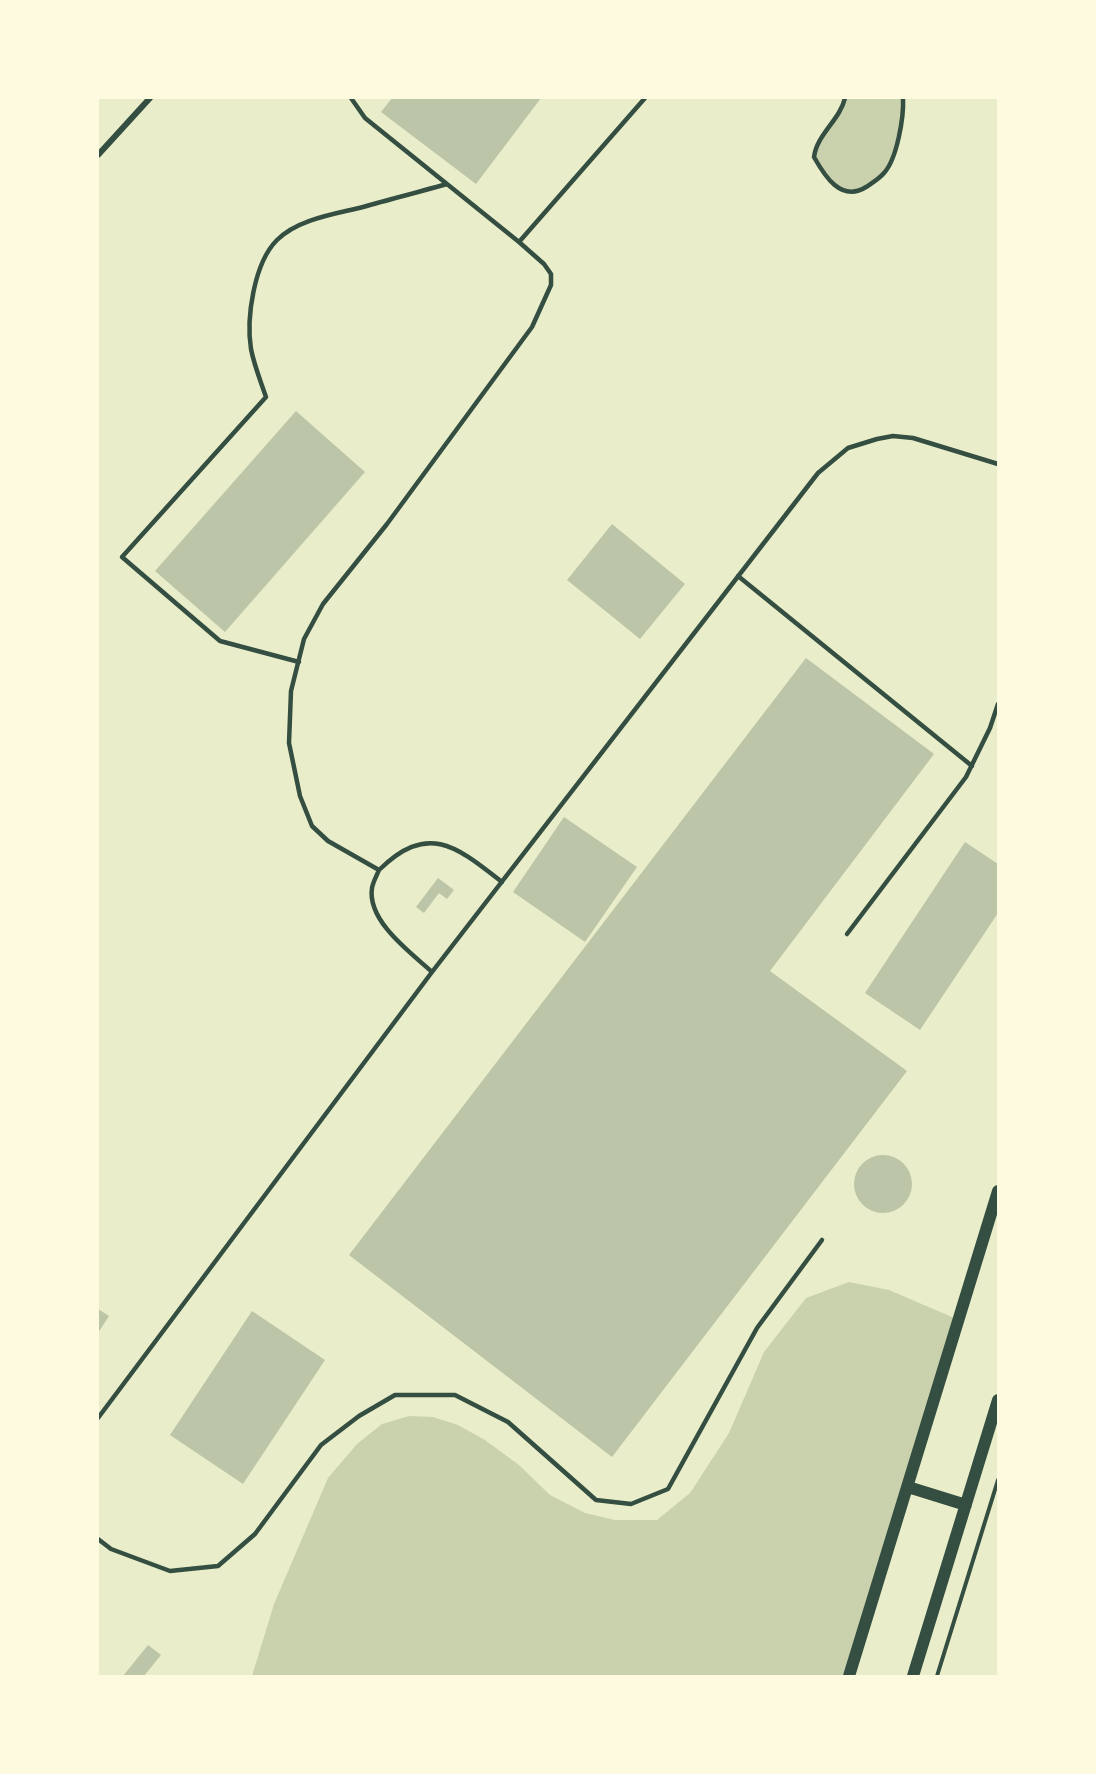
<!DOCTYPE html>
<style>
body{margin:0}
#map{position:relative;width:1096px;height:1774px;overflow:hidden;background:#e9edc9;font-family:"Roboto Serif",serif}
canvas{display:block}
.frame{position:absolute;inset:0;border:99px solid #fefae0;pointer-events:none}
</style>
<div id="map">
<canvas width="1096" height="1774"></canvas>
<div class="frame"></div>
</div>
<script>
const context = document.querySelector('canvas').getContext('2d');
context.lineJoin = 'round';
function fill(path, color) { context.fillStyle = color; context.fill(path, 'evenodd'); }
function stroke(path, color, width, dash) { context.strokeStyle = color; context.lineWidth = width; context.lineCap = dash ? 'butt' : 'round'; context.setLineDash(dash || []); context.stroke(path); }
const green = new Path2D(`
 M 845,98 L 903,98 C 901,122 897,165 876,181 C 869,186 858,188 850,192 L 830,181 L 814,157 L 815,146 L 836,118 Z
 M 849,1282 L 889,1290 L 959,1320 L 849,1676 L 252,1676 L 274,1604 L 328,1478 L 357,1444 L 382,1424 L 409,1416 L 433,1417 L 458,1425 L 485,1440 L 519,1465 L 550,1495 L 585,1513 L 615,1520 L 657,1520 L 690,1493 L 729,1433 L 764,1352 L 806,1298 Z`);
const building = new Path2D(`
 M 392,98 L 541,98 L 476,184 L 381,112 Z
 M 296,411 L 365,472 L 225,632 L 155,571 Z
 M 612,524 L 685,584 L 640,639 L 567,580 Z
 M 806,658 L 934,754 L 770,971 L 907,1071 L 612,1457 L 349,1255 Z
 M 564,817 L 637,867 L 585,942 L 513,892 Z
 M 965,842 L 998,864 L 998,913 L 920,1030 L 865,993 Z
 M 438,878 L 454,890 L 447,899 L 439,893 L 424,913 L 416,907 Z
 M854 1184a29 29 0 1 1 58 0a29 29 0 1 1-58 0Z
 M 98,1309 L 109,1316 L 98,1333 Z
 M 252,1311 L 325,1360 L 243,1484 L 170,1435 Z
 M 148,1645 L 161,1655 L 144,1676 L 123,1676 Z`);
const path = new Path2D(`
 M 937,1676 L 998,1480`);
const service = new Path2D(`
 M 351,98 L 365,118 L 519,242 L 645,98
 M 845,98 C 840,120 817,134 814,157 C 824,175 841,203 866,187 C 872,183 879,179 884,173 C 897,159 904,117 903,98
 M 738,576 L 972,766
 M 299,662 L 220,641 L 122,557 L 266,397 C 261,382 254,365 251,349 C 246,318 254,263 277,240 C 298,219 335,214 363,207 C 391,199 419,192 447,184
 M 379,870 C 428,822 456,846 502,882
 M 847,934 L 966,777 L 990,728 L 998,704
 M 432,972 C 410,952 367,921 372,888 C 373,882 377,875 379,870 L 328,841 L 312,826 L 300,796 L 289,743 L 291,691 L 304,639 L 323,604 L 387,524 L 532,327 L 551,285 L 551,274 L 544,264 L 519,242
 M 98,1418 L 432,972 L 818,473 L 848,448 L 877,439 L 893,436 L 913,438 L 998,464
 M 98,1539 L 111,1549 L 170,1571 L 218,1566 L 255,1534 L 321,1445 L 359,1416 L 395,1395 L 455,1395 L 508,1422 L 596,1500 L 631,1504 L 668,1489 L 757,1328 L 822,1240`);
const minor = new Path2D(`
 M 98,155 L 150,98`);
const secondary = new Path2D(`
 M 908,1487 L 966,1505
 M 849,1676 L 998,1191
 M 913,1676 L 998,1400`);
fill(green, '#cad2ad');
fill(building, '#bcc5a7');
stroke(path, '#344e41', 4);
stroke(service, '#344e41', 4.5);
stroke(minor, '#344e41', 6);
stroke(secondary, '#344e41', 12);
</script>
